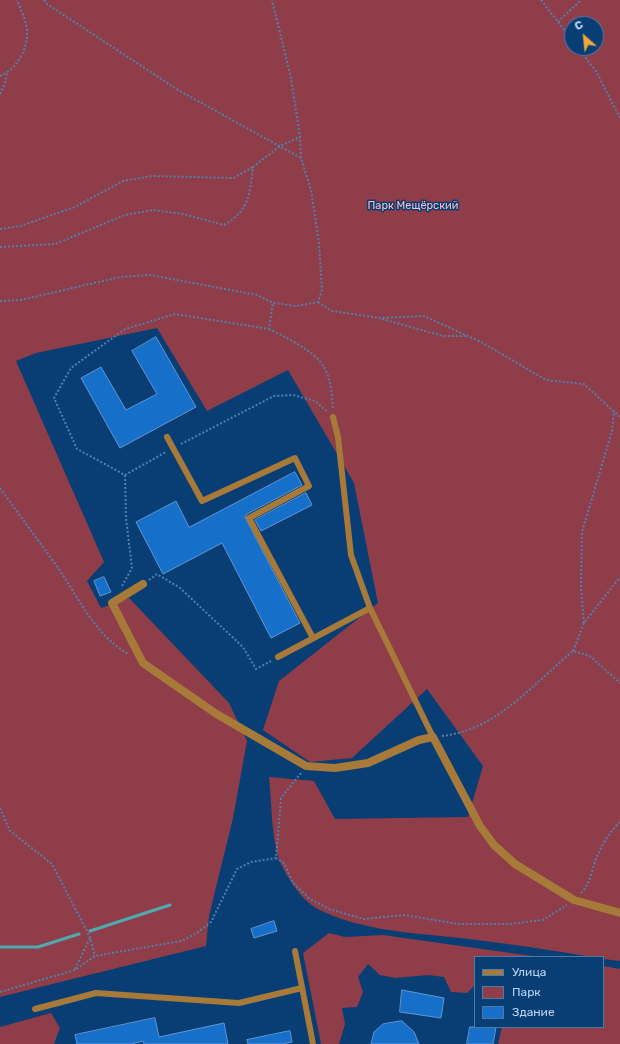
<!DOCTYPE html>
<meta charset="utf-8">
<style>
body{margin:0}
#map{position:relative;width:620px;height:1044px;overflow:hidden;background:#083e74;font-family:Rubik,sans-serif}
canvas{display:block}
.legend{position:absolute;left:474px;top:956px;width:130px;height:72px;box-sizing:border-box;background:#083e74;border:1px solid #4f7aa8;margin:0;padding:5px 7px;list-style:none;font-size:12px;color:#bad5f5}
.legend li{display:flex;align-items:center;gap:8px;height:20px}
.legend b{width:20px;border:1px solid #4f7aa8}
.north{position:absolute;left:564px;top:16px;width:40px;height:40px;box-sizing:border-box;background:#083e74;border:1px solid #4f7aa8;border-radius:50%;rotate:333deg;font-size:11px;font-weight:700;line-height:16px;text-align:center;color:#bad5f5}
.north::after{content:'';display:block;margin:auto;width:14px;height:18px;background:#eea73c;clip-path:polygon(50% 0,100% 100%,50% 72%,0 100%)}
</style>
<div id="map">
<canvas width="620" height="1044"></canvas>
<ul class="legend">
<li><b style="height:5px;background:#a87a3a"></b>Улица</li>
<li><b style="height:11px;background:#8f3d49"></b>Парк</li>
<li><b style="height:11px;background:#1670ca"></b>Здание</li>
</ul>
<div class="north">С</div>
</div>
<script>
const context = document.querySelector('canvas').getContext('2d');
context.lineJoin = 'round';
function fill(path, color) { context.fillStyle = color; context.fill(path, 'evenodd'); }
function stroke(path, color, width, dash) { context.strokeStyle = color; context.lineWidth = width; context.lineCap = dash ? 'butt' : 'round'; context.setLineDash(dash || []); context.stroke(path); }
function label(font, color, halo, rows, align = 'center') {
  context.font = font + ' Rubik,sans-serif'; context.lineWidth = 3; context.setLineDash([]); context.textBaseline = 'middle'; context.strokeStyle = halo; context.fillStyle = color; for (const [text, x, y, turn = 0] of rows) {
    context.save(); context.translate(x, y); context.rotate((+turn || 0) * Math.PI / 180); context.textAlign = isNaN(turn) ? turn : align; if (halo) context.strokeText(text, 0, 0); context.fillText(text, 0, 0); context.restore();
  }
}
const green = new Path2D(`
 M 0,0 L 620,0 L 620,961 L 603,959 L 603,957 L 592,957 C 551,950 511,944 469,939 C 419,933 361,932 316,908 C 302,900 289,880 282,866 C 271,844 272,803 269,777 L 314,781 L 335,819 L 468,817 L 483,766 L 427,689 L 352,758 L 310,762 L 263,730 L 279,681 L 378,603 L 354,483 L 288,370 L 207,411 L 157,328 L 36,353 L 16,361 L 104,562 L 87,581 L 101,608 L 129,598 L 229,703 L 247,741 L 233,818 L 209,916 L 206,946 L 0,997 ZM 572,24 L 596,24 L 596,48 L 572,48 Z
 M 329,933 L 345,937 L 383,935 L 539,957 L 475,957 L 475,985 L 467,993 L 451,992 L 444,977 L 428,975 L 395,978 L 380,975 L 368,964 L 358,977 L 363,992 L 357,1007 L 342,1008 L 345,1024 L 339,1044 L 321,1044 L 303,953 Z
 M 603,966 L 620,969 L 620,1044 L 498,1044 L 502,1027 L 603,1027 Z
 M 51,1013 L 60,1028 L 54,1044 L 0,1044 L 0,1027 Z`);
const stream = new Path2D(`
 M 90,931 L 170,905
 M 0,947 L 38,947 L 79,934`);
const building = new Path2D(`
 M 156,337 L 196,407 L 120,448 L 81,378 L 101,367 L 126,410 L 157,394 L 132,351 Z
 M 295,472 L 302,485 L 247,514 L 245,517 L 300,623 L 271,638 L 222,543 L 163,574 L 136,522 L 176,501 L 189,527 Z
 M 306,493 L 312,505 L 261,531 L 255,520 Z
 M 104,577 L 111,592 L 100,596 L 94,581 Z
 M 274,921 L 277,931 L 254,938 L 251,929 Z
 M 402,990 L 444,998 L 441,1018 L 400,1012 Z
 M 155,1018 L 159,1037 L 224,1023 L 228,1044 L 144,1044 L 143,1041 L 131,1044 L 77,1044 L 75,1035 Z
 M 402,1021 L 414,1032 L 419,1044 L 371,1044 L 374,1032 L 383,1024 Z
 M 470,1027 L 496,1027 L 493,1044 L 467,1044 Z
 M 290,1031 L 292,1042 L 282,1044 L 248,1044 L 247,1040 Z`);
const path = new Path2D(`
 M 44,0 L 47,4 L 178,90 L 301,158
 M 541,0 L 572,40
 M 558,22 L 581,0
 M 578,48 L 596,71 L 620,118
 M 0,76 C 19,69 31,43 26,24 C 24,16 20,8 17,0
 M 0,94 L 5,83 L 7,74
 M 0,229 L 20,226 L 75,207 L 123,181 L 152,176 L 234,178 L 253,167
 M 0,247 L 55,244 L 125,215 L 153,210 L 183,214 L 224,225 C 249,211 250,194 253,167 L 280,146 L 300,137
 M 0,301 L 21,300 L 120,277 L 150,275 L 257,295 L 273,303 L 296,306 L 318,302 L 322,290 L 319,243 L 311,190 L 301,158 L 300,137 L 291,78 L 272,0
 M 318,302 L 332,311 L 380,318 L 424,316 L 483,343 L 546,380 L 584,384 L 620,417
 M 382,319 L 443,336 L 467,336
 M 269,329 C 285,337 315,351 324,367 C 331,379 332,396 333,409
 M 181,444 L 274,396 L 293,395 L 315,401 L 328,412
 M 125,475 L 166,452
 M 0,488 C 19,514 37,539 56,565 C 78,596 94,634 128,654
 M 149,580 L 157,574 L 180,588 L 243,647 L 256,669 L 271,661
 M 122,586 L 132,568 L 126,518 L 125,475 L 77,449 L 54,398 L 71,368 L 125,329 L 175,314 L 269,329 L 273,303
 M 584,623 L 581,589 L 582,532 L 612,431 L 614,411
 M 573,651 L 584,623 L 620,577
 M 442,736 C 497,730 533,684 573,651 L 590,656 L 620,683
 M 301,773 L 281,798 L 276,858 L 284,863 L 293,883 L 310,899 L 329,909 L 364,919 L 404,915 L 458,924 L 511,924 L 543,920 L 567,905
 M 0,808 L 10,831 L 52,864 L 90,937 L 95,956
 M 581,893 C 591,884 592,868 597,856 C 603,844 610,831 620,822
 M 75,969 L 90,938
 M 0,992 L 75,970 L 95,956 L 181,941 L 197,933 L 211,922 L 237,869 L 251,862 L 276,858`);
const lane = new Path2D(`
 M 333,417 L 338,437 L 351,555 L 370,608
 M 167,437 L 202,501 L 295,458 L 309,486 L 249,518 L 313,638
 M 278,657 L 370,608 L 433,737
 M 295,951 L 313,1044
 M 35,1009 L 96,993 L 239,1003 L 302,988`);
const street = new Path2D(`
 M 143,584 L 112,603 L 143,663 L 215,713 L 306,766 L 335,768 L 368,763 L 419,740 L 433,737 L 480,826 L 494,845 L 515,864 L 574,900 L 620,913`);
const parkNames = [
 ["Парк Мещёрский",413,206]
];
fill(green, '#8f3d49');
stroke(stream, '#50a8b0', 3);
fill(building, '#1670ca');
stroke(building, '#6295d2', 1);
stroke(path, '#557fab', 2, [2, 2]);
stroke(lane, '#a87a3a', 6);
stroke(street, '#a87a3a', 8);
label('11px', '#ffbec3', '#083e74', parkNames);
</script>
